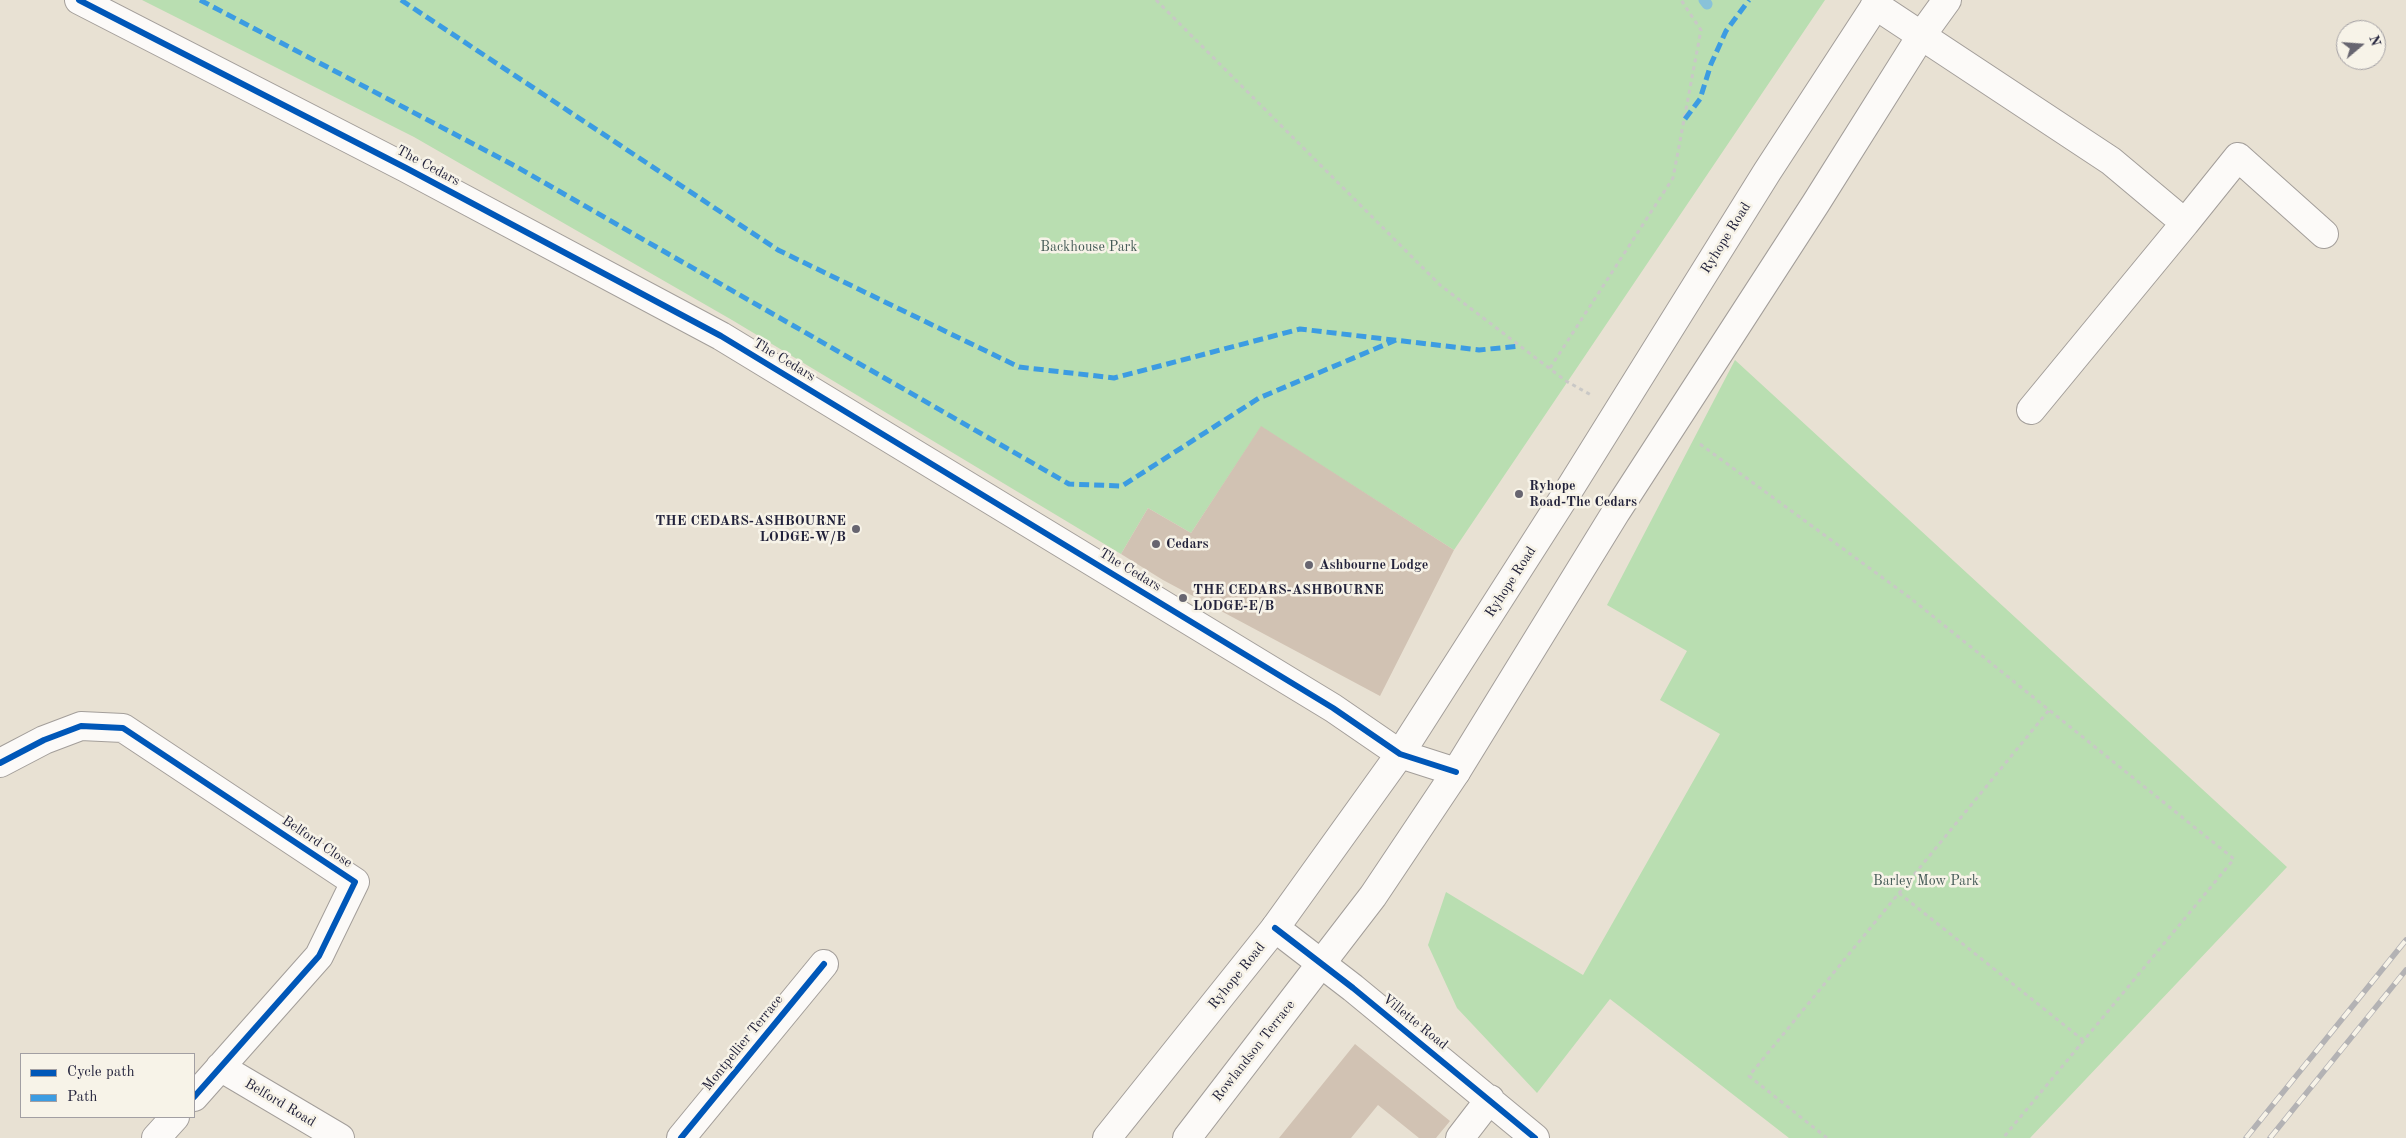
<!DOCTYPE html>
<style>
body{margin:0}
#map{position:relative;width:2406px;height:1138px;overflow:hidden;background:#e8e1d3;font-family:"Old Standard TT",serif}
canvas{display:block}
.legend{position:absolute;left:20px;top:1053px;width:175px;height:65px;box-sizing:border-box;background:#f7f3e8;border:1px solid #a29fa3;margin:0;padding:6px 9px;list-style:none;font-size:15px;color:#22223b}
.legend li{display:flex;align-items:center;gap:10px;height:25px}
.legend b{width:25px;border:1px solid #a29fa3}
.north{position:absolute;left:2336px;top:20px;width:50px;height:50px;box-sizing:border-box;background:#f7f3e8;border:1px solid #a29fa3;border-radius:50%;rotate:72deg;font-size:14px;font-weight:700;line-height:20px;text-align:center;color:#22223b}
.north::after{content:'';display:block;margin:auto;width:18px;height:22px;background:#676570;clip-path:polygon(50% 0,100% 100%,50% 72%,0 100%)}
</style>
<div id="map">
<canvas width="2406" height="1138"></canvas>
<ul class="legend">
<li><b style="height:6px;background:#0057b8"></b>Cycle path</li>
<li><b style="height:6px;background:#3c9ce2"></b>Path</li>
</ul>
<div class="north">N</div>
</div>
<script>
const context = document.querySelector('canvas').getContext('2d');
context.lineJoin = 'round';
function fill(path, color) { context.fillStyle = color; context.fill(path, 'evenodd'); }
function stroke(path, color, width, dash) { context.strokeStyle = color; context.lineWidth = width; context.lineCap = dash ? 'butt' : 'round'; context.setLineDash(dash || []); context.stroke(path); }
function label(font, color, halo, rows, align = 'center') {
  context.font = font + ' "Old Standard TT",serif'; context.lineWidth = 5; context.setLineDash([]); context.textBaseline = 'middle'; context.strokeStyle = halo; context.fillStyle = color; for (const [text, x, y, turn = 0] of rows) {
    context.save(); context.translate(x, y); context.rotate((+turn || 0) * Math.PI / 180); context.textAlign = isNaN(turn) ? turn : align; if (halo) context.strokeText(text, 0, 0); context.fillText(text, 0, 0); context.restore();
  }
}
const green = new Path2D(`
 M 142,0 L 1825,0 L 1454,550 L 1261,427 L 1191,533 L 1148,508 L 1121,554 L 732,320 L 414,137 Z
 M 1735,360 L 2287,867 L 2030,1138 L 1789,1138 L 1610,999 L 1537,1093 L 1457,1008 L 1428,945 L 1446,892 L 1583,975 L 1720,734 L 1660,700 L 1687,651 L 1607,605 Z`);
const stream = new Path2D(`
 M 1704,0 L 1707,4`);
const building = new Path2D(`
 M 1261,426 L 1454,550 L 1380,696 L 1163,580 L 1121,554 L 1148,508 L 1191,533 Z
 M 1355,1044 L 1450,1121 L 1436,1138 L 1419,1138 L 1378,1105 L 1351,1138 L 1279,1138 Z`);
const path = new Path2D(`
 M 1156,0 L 1440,285 L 1566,381 L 1591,395
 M 1550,368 L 1673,178 L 1701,30 L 1681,0
 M 1700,444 L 1909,597 L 2234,859 L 2003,1138
 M 1899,893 L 2083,1040
 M 1827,1138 L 1749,1076 L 2049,710`);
const minor = new Path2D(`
 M 79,0 L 406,168 L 721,336 L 1333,708 L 1400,754 L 1456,772
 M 1875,5 L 2111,161 L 2185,223 L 2031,410
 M 2185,223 L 2238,157 L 2324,234
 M 0,763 L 44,740 L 81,726 L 123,728 L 355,882 L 319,956 L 194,1097
 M 1275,928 L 1353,988 L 1535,1138
 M 220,1067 L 340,1138
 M 156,1138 L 175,1117
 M 681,1138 L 824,964
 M 1460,1138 L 1490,1099`);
const major = new Path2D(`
 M 1107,1138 L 1275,928 L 1400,754 L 1572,485 L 1767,172 L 1879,0
 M 1187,1138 L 1373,896 L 1456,772 L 1616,512 L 1816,203 L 1921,36 L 1947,0`);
const rail = new Path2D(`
 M 2246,1138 L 2406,940
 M 2270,1138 L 2406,970`);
const quiet = new Path2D(`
 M 200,0 L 517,167 L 1069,484 L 1122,486 L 1259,398 L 1396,340
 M 401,0 L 778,250 L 1019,367 L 1114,378 L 1300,329 L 1479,350 L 1520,346
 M 1685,119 L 1700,99 L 1711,64 L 1726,31 L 1749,0`);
const cycleway = new Path2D(`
 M 79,0 L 406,168 L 721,336 L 1333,708 L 1400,754 L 1456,772
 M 0,763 L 44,740 L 81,726 L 123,728 L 355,882 L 319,956 L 194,1097
 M 1275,928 L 1353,988 L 1535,1138
 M 681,1138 L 824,964`);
const markers = [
 [1519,494,5,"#676570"],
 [856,529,5,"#676570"],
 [1156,544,5,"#676570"],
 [1309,565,5,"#676570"],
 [1183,598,5,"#676570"]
];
const streetNames = [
 ["The Cedars",428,166,28],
 ["Ryhope Road",1726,238,-58],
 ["The Cedars",784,360,31],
 ["The Cedars",1130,570,31],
 ["Ryhope Road",1511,582,-57],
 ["Belford Close",317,842,34],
 ["Ryhope Road",1237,976,-51],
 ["Villette Road",1415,1022,39],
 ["Montpellier Terrace",743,1043,-51],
 ["Rowlandson Terrace",1254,1051,-52],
 ["Belford Road",280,1103,31]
];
const parkNames = [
 ["Backhouse Park",1089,247],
 ["Barley Mow Park",1926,881]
];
const poiNames = [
 ["Ryhope",1529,486],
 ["Road-The Cedars",1529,502],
 ["THE CEDARS-ASHBOURNE",846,521,"right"],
 ["LODGE-W/B",846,537,"right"],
 ["Cedars",1166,544],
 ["Ashbourne Lodge",1319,565],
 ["THE CEDARS-ASHBOURNE",1193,590],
 ["LODGE-E/B",1193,606]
];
fill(green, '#b9deb1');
stroke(stream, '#89c2d9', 11);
fill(building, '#d1c2b3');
stroke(minor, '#a39e9a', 30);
stroke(major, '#a39e9a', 30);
stroke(path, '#c9c8c6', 3, [4, 4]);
stroke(minor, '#fcfaf8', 28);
stroke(major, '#fcfaf8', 28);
stroke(rail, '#b3b2b4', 5.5);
stroke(rail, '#f7f3e8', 4, [11]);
stroke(quiet, '#3c9ce2', 5, [10, 5]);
stroke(cycleway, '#0057b8', 6);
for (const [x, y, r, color] of markers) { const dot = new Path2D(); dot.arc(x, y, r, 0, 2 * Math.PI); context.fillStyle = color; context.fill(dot); stroke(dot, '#f7f3e8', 2); }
label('14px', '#22223b', '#f7f3e8', streetNames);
label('14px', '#445a56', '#f7f3e8', parkNames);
label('bold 14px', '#22223b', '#f7f3e8', poiNames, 'left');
</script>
